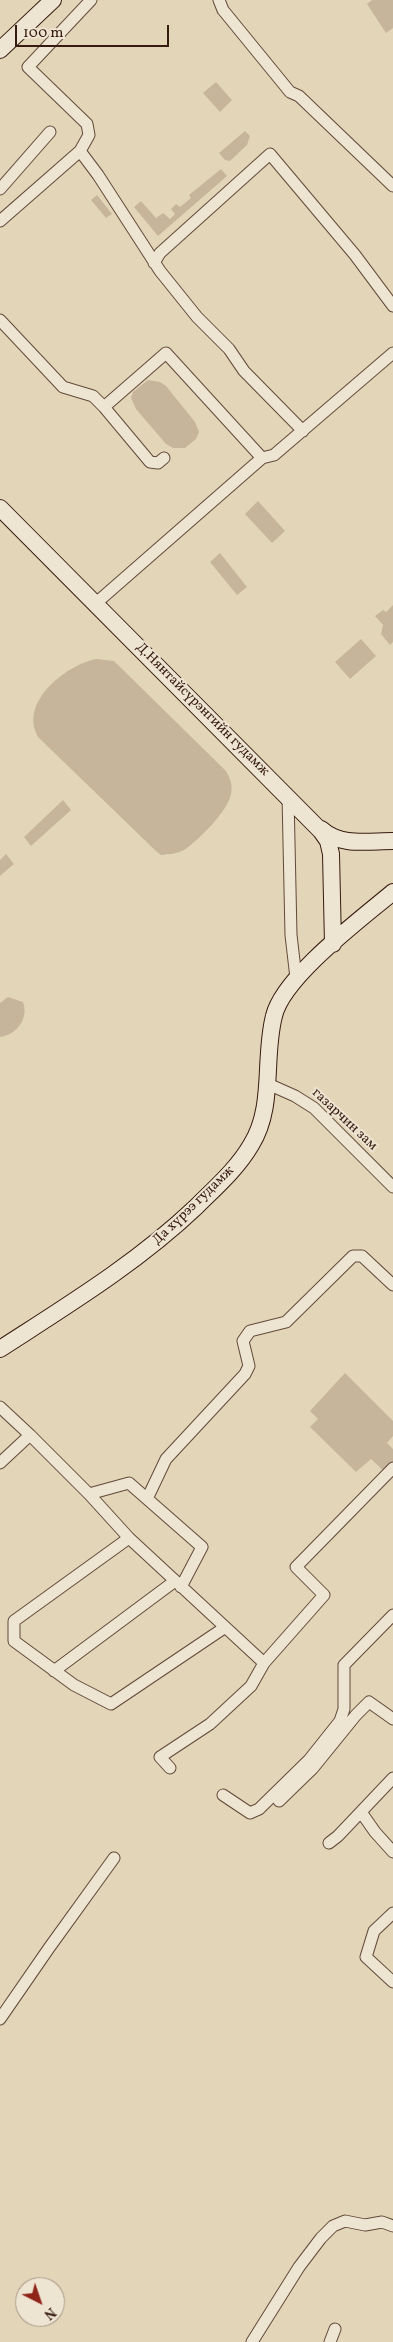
<!DOCTYPE html>
<meta charset="utf-8">
<style>
body{margin:0}
#map{position:relative;width:393px;height:2342px;overflow:hidden;background:#e3d5b8;font-family:Vollkorn,serif}
canvas{display:block}
.north{position:absolute;left:15px;top:2277px;width:50px;height:50px;box-sizing:border-box;background:#ede4d1;border:1px solid #a49484;border-radius:50%;rotate:139deg;font-size:14px;font-weight:700;line-height:20px;text-align:center;color:#371b10}
.north::after{content:'';display:block;margin:auto;width:18px;height:22px;background:#8f2418;clip-path:polygon(50% 0,100% 100%,50% 72%,0 100%)}
.scale{position:absolute;left:15px;top:25px;width:154px;height:22px;box-sizing:border-box;border:2px solid #371b10;border-top:0;padding-left:6px;font-size:15px;line-height:18px;white-space:nowrap;color:#371b10;-webkit-text-stroke:4px #ede4d1;paint-order:stroke}
</style>
<div id="map">
<canvas width="393" height="2342"></canvas>
<div class="north">N</div>
<div class="scale">100 m</div>
</div>
<script>
const context = document.querySelector('canvas').getContext('2d');
context.lineJoin = 'round';
function fill(path, color) { context.fillStyle = color; context.fill(path, 'evenodd'); }
function stroke(path, color, width, dash) { context.strokeStyle = color; context.lineWidth = width; context.lineCap = dash ? 'butt' : 'round'; context.setLineDash(dash || []); context.stroke(path); }
function label(font, color, halo, rows, align = 'center') {
  context.font = font + ' Vollkorn,serif'; context.lineWidth = 4; context.setLineDash([]); context.textBaseline = 'middle'; context.strokeStyle = halo; context.fillStyle = color; for (const [text, x, y, turn = 0] of rows) {
    context.save(); context.translate(x, y); context.rotate((+turn || 0) * Math.PI / 180); context.textAlign = isNaN(turn) ? turn : align; if (halo) context.strokeText(text, 0, 0); context.fillText(text, 0, 0); context.restore();
  }
}
const green = new Path2D(`
 M 372,0 L 393,0 L 393,28 L 386,33 L 367,4 Z
 M 216,82 L 232,100 L 220,112 L 203,93 Z
 M 245,131 L 250,136 L 247,145 L 230,161 L 225,160 L 219,153 Z
 M 221,169 L 227,176 L 158,236 L 134,207 L 141,201 L 156,218 L 163,213 L 170,219 L 175,214 L 171,209 L 176,204 L 180,207 L 191,198 L 189,195 Z
 M 97,195 L 112,214 L 106,218 L 91,200 Z
 M 148,380 L 160,382 L 166,386 L 195,422 L 199,432 L 196,439 L 185,448 L 173,448 L 166,444 L 136,409 L 131,398 L 133,392 Z
 M 258,501 L 285,531 L 272,543 L 245,514 Z
 M 220,553 L 247,587 L 237,595 L 210,562 Z
 M 393,605 L 393,642 L 390,645 L 381,634 L 383,625 L 375,616 L 383,610 L 386,612 Z
 M 361,639 L 376,656 L 350,679 L 335,662 Z
 M 97,659 L 114,661 L 226,771 C 230,778 233,785 231,794 C 228,811 199,840 184,850 C 177,854 169,854 161,855 L 157,852 L 39,738 C 17,704 66,664 97,659 Z
 M 63,800 L 71,810 L 31,846 L 24,837 Z
 M 6,854 L 14,864 L 0,876 L 0,860 Z
 M 8,997 L 23,1002 C 29,1018 17,1035 0,1037 L 0,1003 Z
 M 345,1373 L 393,1421 L 393,1436 L 387,1443 L 393,1449 L 393,1468 L 387,1474 L 371,1459 L 356,1472 L 310,1427 L 318,1419 L 310,1411 Z`);
const street = new Path2D(`
 M 219,0 L 223,10 L 290,92 L 299,96 L 393,186
 M 80,151 L 89,135 L 87,124 L 28,67 L 91,0
 M 0,189 L 50,132
 M 0,221 L 80,151 L 98,175 L 160,271 L 197,317 L 229,349 L 244,371 L 303,431
 M 154,263 L 160,253 L 270,154 L 355,255 L 393,306
 M 0,320 L 63,387 L 93,396 L 104,407 L 166,353 L 262,458
 M 104,407 L 150,462 L 158,463 L 164,458
 M 95,604 L 262,458 L 274,455 L 393,353
 M 288,796 L 291,935 L 296,978
 M 268,1084 L 295,1096 L 314,1108 L 393,1187
 M 0,1407 L 30,1435 L 0,1463
 M 30,1435 L 89,1494 L 129,1538 L 264,1663 L 251,1686 L 210,1724 L 160,1757 L 170,1768
 M 89,1494 L 129,1483 L 202,1547 L 181,1587
 M 147,1499 L 166,1459 L 245,1374 L 249,1366 L 243,1341 L 250,1331 L 286,1322 L 353,1256 L 362,1256 L 393,1285
 M 129,1538 L 14,1621 L 14,1641 L 74,1685 L 111,1704 L 224,1628
 M 264,1663 L 324,1595 L 296,1567 L 393,1468
 M 54,1671 L 175,1581
 M 223,1795 L 250,1813 L 259,1809 L 309,1760 L 340,1721 L 344,1709 L 344,1665 L 393,1615
 M 279,1801 L 313,1768 L 356,1715 L 369,1702 L 393,1719
 M 361,1812 L 375,1832 L 393,1852
 M 329,1843 L 338,1836 L 393,1778
 M 393,1913 L 374,1931 L 366,1957 L 393,1982
 M 0,2019 L 49,1948 L 114,1858
 M 252,2342 L 299,2267 L 321,2238 L 333,2226 L 345,2221 L 365,2225 L 382,2222 L 393,2226
 M 330,2342 L 335,2329`);
const secondary = new Path2D(`
 M 0,50 L 53,0
 M 0,508 L 321,831 L 328,841 L 331,854 L 333,944
 M 321,829 C 341,847 368,841 393,841
 M 0,1349 C 68,1305 137,1263 196,1207 C 215,1188 237,1169 251,1145 C 275,1107 263,1058 274,1016 C 283,977 361,919 393,892`);
const streetNames = [
 ["Д.Нянтайсүрэнгийн гудамж",202,710,45],
 ["газарчин зам",344,1120,43],
 ["Да хүрээ гудамж",194,1206,-44]
];
fill(green, '#c6b59b');
stroke(street, '#624a3a', 13);
stroke(secondary, '#371b10', 18);
stroke(street, '#ede4d1', 11);
stroke(secondary, '#ede4d1', 16);
label('14px', '#371b10', '#ede4d1', streetNames);
</script>
